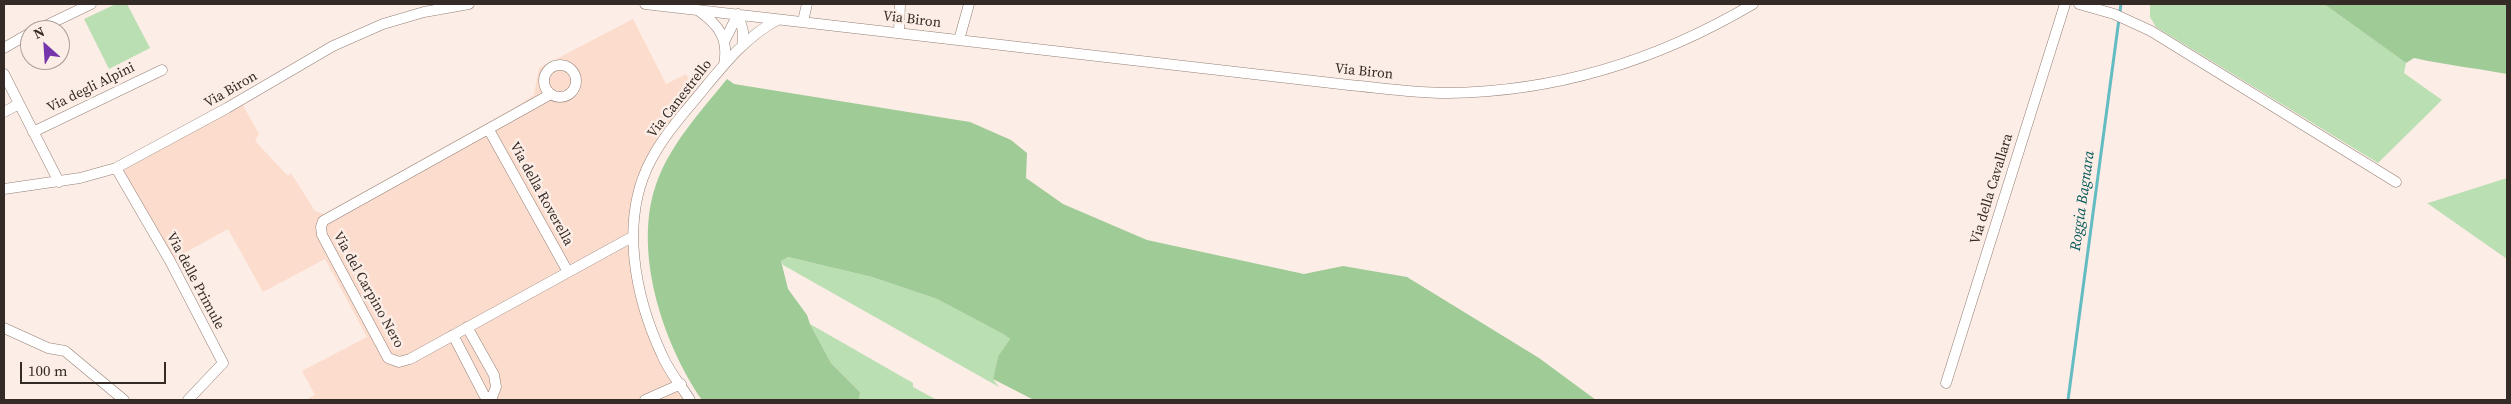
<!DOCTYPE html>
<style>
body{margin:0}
#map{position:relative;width:2511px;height:404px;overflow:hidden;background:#fcede6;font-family:"Source Serif 4",serif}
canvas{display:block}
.frame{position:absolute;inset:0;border:5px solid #342b27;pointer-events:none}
.north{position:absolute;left:20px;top:20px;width:50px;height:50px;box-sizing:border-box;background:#fcede6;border:1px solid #ac9f9a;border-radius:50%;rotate:334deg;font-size:14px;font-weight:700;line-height:20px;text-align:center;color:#342b27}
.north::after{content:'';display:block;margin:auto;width:18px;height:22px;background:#7636ab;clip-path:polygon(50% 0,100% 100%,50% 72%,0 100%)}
.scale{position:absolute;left:20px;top:362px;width:146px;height:22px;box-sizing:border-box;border:2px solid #342b27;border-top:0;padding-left:6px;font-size:15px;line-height:18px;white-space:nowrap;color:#342b27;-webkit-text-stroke:4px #fcede6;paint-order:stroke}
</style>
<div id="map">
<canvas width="2511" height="404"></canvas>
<div class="frame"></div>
<div class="north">N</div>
<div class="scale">100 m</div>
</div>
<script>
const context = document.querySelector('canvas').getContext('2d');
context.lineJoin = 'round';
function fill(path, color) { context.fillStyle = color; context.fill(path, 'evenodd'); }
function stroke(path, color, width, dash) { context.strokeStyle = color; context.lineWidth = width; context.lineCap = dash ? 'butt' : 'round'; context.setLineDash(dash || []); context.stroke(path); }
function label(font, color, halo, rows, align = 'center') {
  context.font = font + ' "Source Serif 4",serif'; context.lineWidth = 5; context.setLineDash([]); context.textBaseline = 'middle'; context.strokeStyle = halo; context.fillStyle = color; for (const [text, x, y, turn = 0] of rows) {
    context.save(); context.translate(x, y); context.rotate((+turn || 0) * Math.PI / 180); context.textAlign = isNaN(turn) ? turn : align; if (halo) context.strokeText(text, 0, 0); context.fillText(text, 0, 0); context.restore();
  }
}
const built = new Path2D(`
 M 633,19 L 666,84 L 686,74 L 696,92 L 650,162 L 632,237 L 648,319 L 690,400 L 306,400 L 315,395 L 302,371 L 367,337 L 325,259 L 263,292 L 228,229 L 170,261 L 116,168 L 240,100 L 259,134 L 255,141 L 288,176 L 291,173 L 315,211 L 324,214 L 514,108 L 534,95 L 539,68 Z`);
const green = new Path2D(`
 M 116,4 L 127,4 L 150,48 L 109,69 L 84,19 Z
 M 2150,4 L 2324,4 L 2406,63 L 2404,73 L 2442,100 L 2378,163 L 2156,27 L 2150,17 Z
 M 2507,178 L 2507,259 L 2427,203 L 2428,203 Z
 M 788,257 L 872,277 L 937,299 L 1003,334 L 1010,339 L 998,356 L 993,379 L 999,387 L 783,265 L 781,261 Z
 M 810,324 L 913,383 L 913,387 L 937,400 L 859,400 L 860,392 L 831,363 Z`);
const forest = new Path2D(`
 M 2324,4 L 2507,4 L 2507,74 C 2476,68 2445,65 2414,58 L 2406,63 Z
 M 727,79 L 734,84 L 970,122 L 1011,140 L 1027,153 L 1026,178 L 1063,204 L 1147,240 L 1304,274 L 1343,266 L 1407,277 L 1539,358 L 1596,400 L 1034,400 L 993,379 L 998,356 L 1010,339 L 1003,334 L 937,299 L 872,277 L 788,257 L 781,261 L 788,289 L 807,315 L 810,324 L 831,363 L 860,392 L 859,400 L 702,400 C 662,342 631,247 658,179 C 673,141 702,110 727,79 Z`);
const stream = new Path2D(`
 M 2068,400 L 2121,4`);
const minor = new Path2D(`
 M 645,4 L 1349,85 C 1381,88 1414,93 1447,93 C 1556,92 1660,59 1753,4
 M 2079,4 L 2114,14 L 2151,31 L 2396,182
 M 699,11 C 719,25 729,39 724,65
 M 738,14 L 743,31 L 743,45
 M 803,21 L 807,4
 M 37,30 L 91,4
 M 899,33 L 900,4
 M 725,40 L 738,14
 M 959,40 L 969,4
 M 4,48 L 30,33
 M544 81a16 16 0 1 1 32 0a16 16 0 1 1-32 0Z
 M 4,74 L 59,182
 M 551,94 L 323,221 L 321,227 L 322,235 L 388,358 L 399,362 L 410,359 L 632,237
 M 4,112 L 19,104
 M 489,130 L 568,272
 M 33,132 L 162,70
 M 116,168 L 170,261 L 223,363 L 188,400
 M 4,189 L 80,178 L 116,168 L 227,108 L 333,46 L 383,24 L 424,12 L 469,4
 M 467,327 L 494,375 L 496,387 L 491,400
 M 4,328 L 48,348 L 65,351 L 124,400
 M 453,335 L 484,395 L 490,400
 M 1946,383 L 2065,4
 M 645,400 L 681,384
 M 690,400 C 681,385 669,372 662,355 C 635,297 619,220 651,160 C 663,137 681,116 698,96 C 722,67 744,38 777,20`);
const streetNames = [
 ["Via Biron",912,20,7],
 ["Via Biron",1364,72,6],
 ["Via degli Alpini",91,88,-26],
 ["Via Biron",231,90,-30],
 ["Via Canestrello",680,99,-52],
 ["Via della Cavallara",1992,189,-73],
 ["Via della Roverella",541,194,61],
 ["Via delle Primule",195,281,62],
 ["Via del Carpino Nero",368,290,61]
];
const waterNames = [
 ["Roggia Bagnara",2083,201,-82]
];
fill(built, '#fcdccd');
fill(green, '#badfb2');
fill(forest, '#9fcb96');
stroke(stream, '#62bcc1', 3);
stroke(minor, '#947f75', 11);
stroke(minor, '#fff', 10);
label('14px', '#342b27', '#fcede6', streetNames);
label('italic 15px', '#03585b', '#fcede6', waterNames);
</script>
